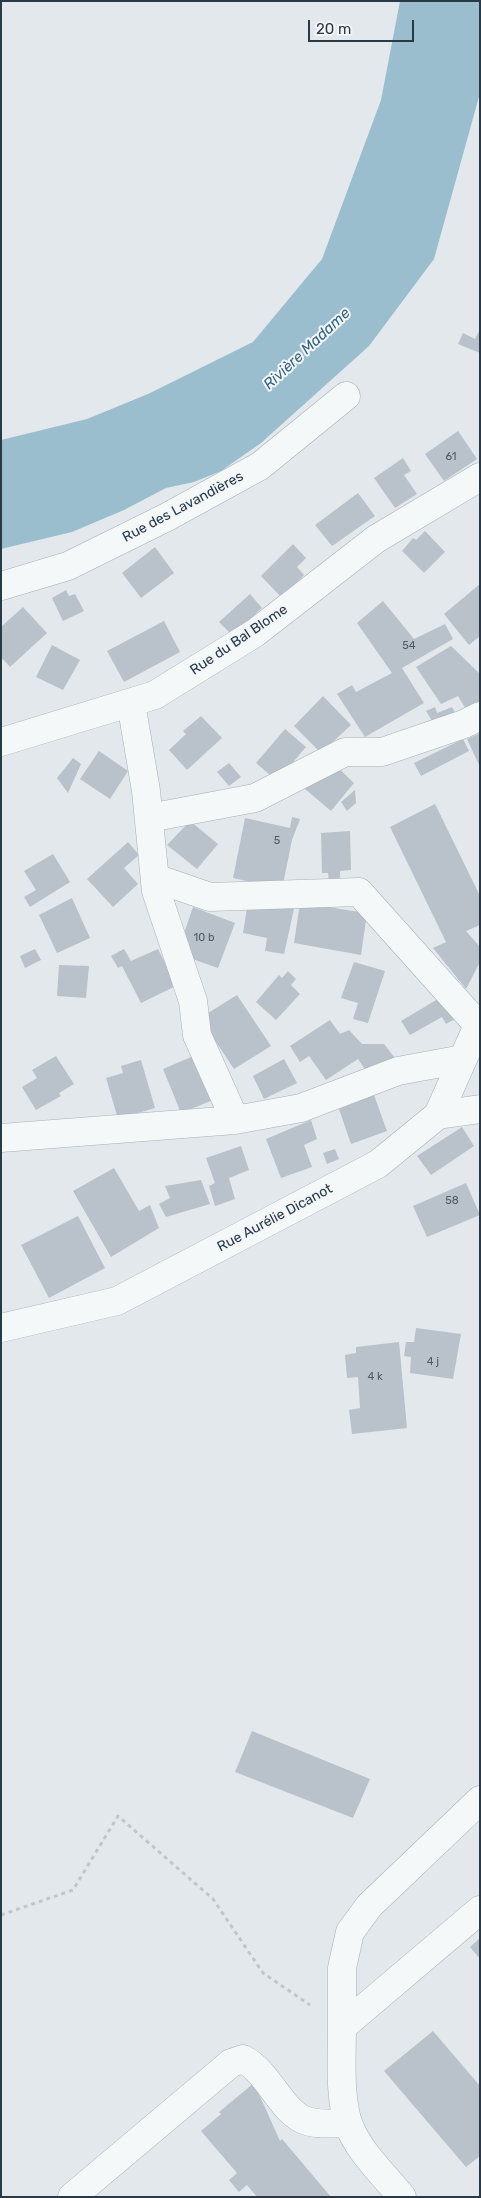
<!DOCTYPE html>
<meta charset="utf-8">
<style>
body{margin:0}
#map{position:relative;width:481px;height:2198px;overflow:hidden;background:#e2e8ec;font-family:Rubik,sans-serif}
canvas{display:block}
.frame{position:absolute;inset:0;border:2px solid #293945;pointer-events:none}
.scale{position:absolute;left:308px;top:20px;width:106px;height:22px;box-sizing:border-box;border:2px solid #293945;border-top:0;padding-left:6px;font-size:15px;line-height:18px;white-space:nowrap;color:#293945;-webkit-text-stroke:4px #f2f6f9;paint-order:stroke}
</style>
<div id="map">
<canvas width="481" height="2198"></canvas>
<div class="frame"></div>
<div class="scale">20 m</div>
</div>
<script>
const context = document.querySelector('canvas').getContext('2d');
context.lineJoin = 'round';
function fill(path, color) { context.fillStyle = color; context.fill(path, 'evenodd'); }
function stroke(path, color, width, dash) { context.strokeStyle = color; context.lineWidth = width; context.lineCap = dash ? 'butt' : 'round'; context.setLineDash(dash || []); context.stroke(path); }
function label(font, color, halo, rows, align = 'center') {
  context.font = font + ' Rubik,sans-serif'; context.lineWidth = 4; context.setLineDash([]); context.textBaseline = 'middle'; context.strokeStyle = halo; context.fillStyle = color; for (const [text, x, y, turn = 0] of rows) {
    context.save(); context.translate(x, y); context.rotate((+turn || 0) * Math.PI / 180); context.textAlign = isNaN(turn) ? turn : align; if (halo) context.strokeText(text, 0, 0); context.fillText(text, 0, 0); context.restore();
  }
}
const water = new Path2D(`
 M 400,1 L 480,1 L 480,93 L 434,259 L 369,346 L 261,443 L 221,471 L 194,482 L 166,488 L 124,510 L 72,532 L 1,549 L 1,440 L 87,419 L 148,394 L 253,342 L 322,259 L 381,100 Z`);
const building = new Path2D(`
 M 480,329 L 480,353 L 458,344 L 463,333 L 475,339 Z
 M 458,431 L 477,459 L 444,481 L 425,454 Z
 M 403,458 L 411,471 L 404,475 L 417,494 L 395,508 L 374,478 Z
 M 358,493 L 375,516 L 332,546 L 315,525 Z
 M 425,531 L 445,552 L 424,573 L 402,551 L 413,538 L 416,540 Z
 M 293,544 L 306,558 L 297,567 L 304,575 L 282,598 L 261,576 Z
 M 155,547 L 174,573 L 141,598 L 122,573 Z
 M 480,584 L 480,636 L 469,645 L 444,614 Z
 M 66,590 L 69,596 L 75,594 L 84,611 L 63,621 L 52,598 Z
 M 250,594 L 262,608 L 232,635 L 219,622 Z
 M 383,601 L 414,639 L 445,624 L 453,639 L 402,668 L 424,703 L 365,737 L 337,694 L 352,685 L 356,692 L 392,673 L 357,623 Z
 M 23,607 L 47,633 L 10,667 L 1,657 L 1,627 Z
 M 164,621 L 180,652 L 124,682 L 107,651 Z
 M 52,645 L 80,660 L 63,690 L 36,677 Z
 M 451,646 L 480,674 L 480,705 L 467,711 L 458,696 L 441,704 L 416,667 Z
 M 323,696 L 351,725 L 321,753 L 294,726 Z
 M 435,707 L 437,713 L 452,707 L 457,716 L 435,726 L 426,711 Z
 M 201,716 L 222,738 L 187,770 L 169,750 L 186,734 L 183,731 Z
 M 285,729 L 306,747 L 277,781 L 256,763 Z
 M 480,733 L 480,767 L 467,739 Z
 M 463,739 L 469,751 L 421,776 L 414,763 Z
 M 99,751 L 128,771 L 110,799 L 80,779 Z
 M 73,758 L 81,764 L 68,793 L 57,778 Z
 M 331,761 L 354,783 L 331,811 L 305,789 Z
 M 229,763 L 241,777 L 229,786 L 217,772 Z
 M 355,790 L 356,803 L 347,811 L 341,802 Z
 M 435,804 L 480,896 L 480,925 L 466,931 L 480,947 L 480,962 L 466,989 L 433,948 L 446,942 L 390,827 Z
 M 292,817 L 300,819 L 292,840 L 282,889 L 233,878 L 245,818 L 290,828 Z
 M 190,821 L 218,844 L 197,869 L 167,845 Z
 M 350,831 L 351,870 L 340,871 L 340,883 L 329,883 L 328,873 L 322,873 L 321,833 Z
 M 128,842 L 139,855 L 124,868 L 138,884 L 113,907 L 87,879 Z
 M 53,854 L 70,882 L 30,907 L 24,897 L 36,890 L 24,871 Z
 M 72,898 L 90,938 L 57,953 L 39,915 Z
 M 248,902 L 294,909 L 284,954 L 265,951 L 267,938 L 243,933 Z
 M 300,903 L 367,913 L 361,955 L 294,943 Z
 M 193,907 L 235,923 L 218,968 L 184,956 L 189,942 L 182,939 Z
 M 35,949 L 41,960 L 25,968 L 20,956 Z
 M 124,949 L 131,961 L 158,949 L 166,965 L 170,963 L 180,984 L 141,1003 L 122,966 L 118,968 L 111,956 Z
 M 354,962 L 385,971 L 368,1023 L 353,1019 L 358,1003 L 341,998 Z
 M 59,965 L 89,966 L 86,998 L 57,996 Z
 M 288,971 L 296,979 L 291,985 L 300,994 L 276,1020 L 256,1002 L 279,975 L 282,978 Z
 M 237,995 L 271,1046 L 234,1069 L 200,1018 Z
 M 443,996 L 457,1018 L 446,1024 L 442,1017 L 410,1035 L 401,1021 Z
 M 330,1020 L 340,1034 L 349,1030 L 362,1044 L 384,1044 L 398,1062 L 366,1071 L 358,1059 L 326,1080 L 309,1056 L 300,1062 L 290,1046 Z
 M 196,1055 L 213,1100 L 181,1113 L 163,1069 Z
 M 56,1056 L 74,1084 L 59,1093 L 61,1096 L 36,1110 L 22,1087 L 37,1078 L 32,1070 Z
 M 284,1059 L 297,1083 L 264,1099 L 253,1076 Z
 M 141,1060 L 155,1108 L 118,1119 L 106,1078 L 123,1073 L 121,1066 Z
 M 374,1095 L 387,1131 L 351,1144 L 339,1109 Z
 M 311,1120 L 317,1139 L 304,1145 L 312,1167 L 281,1178 L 266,1139 Z
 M 462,1127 L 474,1146 L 431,1175 L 417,1156 Z
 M 241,1146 L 249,1170 L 229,1178 L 235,1199 L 215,1206 L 209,1186 L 215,1183 L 206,1158 Z
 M 335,1149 L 339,1159 L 327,1164 L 323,1153 Z
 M 114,1168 L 139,1211 L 150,1205 L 159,1228 L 111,1257 L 73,1191 Z
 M 201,1180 L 210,1204 L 166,1217 L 159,1204 L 170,1198 L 165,1186 Z
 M 466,1183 L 480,1215 L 427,1237 L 413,1206 Z
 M 78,1216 L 105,1268 L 49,1298 L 21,1245 Z
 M 416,1328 L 461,1334 L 453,1379 L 410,1373 L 411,1357 L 404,1356 L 406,1342 L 414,1342 Z
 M 399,1342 L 407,1428 L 352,1434 L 349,1410 L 360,1408 L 358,1377 L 347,1378 L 345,1355 L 356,1353 L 356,1347 Z
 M 252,1731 L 370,1779 L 353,1818 L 235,1772 Z
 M 480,1938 L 480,1959 L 470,1947 Z
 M 433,2031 L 480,2086 L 480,2156 L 466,2167 L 384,2071 Z
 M 254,2083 L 280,2141 L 282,2139 L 331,2197 L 257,2197 L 247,2185 L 239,2192 L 229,2180 L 237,2173 L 201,2131 L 221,2114 L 219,2112 Z`);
const path = new Path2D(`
 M 1,1915 L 73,1890 L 118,1816 L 213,1899 L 263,1973 L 310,2005`);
const minor = new Path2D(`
 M 1,586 L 68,566 L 167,517 L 260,466 L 346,396
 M 131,703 L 146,791 L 156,891 L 193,1001 L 197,1035 L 235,1120
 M 1,742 L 155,695 L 255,633 L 376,539 L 480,477
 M 149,818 L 255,798 L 345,752 L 382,752 L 464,724 L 480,716
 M 155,878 L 210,897 L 359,892 L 478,1025
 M 438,1115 L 480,1109
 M 1,1138 L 235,1120 L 301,1108 L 398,1071 L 463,1059
 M 1,1328 L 117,1301 L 378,1164 L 438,1115 L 480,1021
 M 342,2027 L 342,1968 L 350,1932 L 369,1906 L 480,1800
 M 72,2197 L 231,2063 L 243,2059 C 268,2072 279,2107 302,2119 C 315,2126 335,2123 348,2123
 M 402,2197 C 383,2174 358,2151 348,2123 C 339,2093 342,2057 342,2027 L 480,1910`);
const numberNames = [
 ["61",451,457],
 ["54",409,646],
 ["5",277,841],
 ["10 b",204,938],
 ["58",452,1201],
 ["4 j",433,1362],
 ["4 k",375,1377]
];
const streetNames = [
 ["Rue des Lavandières",183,507,-28],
 ["Rue du Bal Blome",239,640,-34],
 ["Rue Aurélie Dicanot",275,1218,-28]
];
const waterNames = [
 ["Rivière Madame",307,349,-43]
];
fill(water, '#9bbece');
fill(building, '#b9c2ca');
stroke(minor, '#a7b0b7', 29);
stroke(path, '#c0c6ca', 3, [4, 4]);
stroke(minor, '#f5f8f9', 28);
label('11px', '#4d5b66', null, numberNames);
label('14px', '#293945', '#f2f6f9', streetNames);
label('italic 15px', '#30627c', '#f2f6f9', waterNames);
</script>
